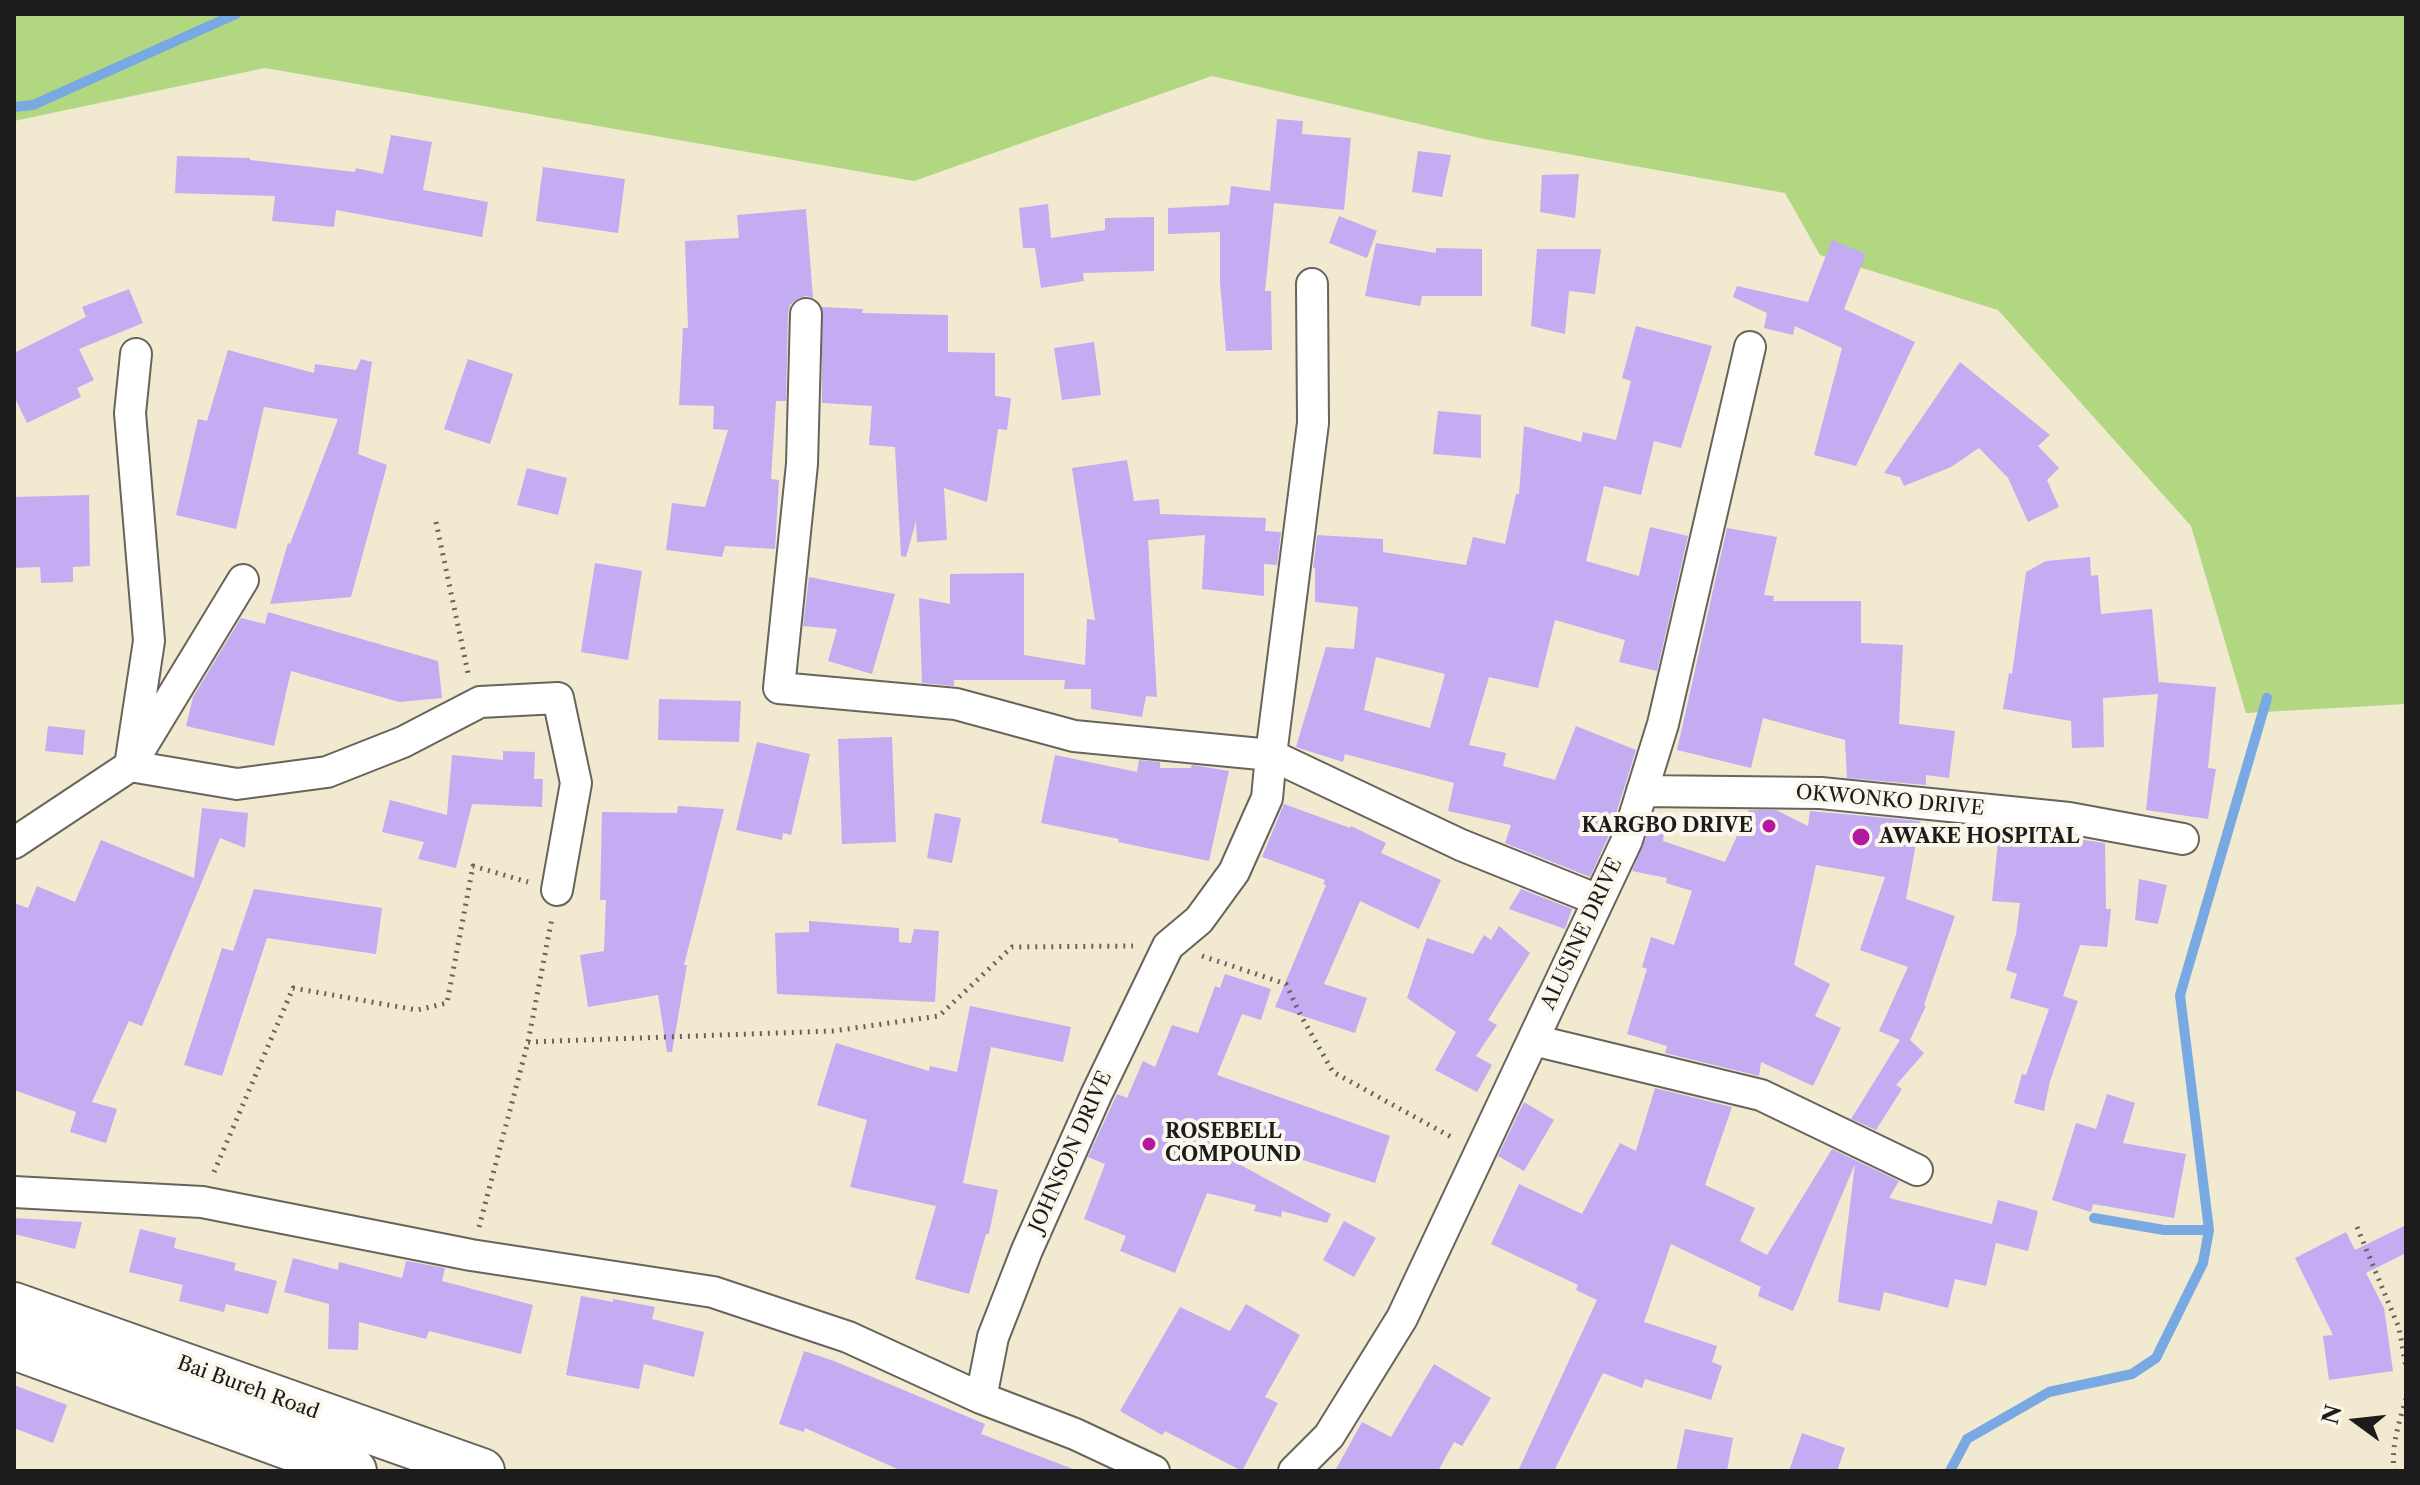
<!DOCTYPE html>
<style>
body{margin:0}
#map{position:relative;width:2420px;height:1485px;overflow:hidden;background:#f1e9d0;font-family:"Libre Caslon Text",serif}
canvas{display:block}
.frame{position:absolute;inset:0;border:16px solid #1c1c1c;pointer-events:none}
.north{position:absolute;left:2316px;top:1381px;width:80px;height:80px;-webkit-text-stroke:6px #fbf7ec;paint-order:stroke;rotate:285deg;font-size:22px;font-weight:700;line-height:32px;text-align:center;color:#1c1c1c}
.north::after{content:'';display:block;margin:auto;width:28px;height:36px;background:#1c1c1c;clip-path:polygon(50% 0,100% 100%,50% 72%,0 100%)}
</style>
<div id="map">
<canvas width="2420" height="1485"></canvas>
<div class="frame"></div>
<div class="north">N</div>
</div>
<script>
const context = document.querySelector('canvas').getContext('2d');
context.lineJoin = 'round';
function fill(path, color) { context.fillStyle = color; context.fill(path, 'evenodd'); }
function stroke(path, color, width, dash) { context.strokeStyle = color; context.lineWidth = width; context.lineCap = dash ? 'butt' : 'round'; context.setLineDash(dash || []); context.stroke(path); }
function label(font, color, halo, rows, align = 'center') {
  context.font = font + ' "Libre Caslon Text",serif'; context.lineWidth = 8; context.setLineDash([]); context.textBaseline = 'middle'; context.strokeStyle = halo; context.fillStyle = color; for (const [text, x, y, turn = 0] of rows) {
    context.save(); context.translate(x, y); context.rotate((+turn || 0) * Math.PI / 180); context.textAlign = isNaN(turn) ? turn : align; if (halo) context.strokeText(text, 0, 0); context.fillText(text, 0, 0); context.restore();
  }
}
const green = new Path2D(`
 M 14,14 L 2406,14 L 2406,704 L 2246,713 L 2191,526 L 1998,310 L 1820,255 L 1785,193 L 1484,139 L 1212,76 L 914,181 L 265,68 L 14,121 Z`);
const stream = new Path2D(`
 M 14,107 L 33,105 L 236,14
 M 2094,1218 L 2164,1230 L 2209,1230
 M 1950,1471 L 1967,1439 L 2049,1392 L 2132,1374 L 2156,1358 L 2203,1263 L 2209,1230 L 2180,995 L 2267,698`);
const building = new Path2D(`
 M 1277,119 L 1303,121 L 1302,134 L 1351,138 L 1344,210 L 1274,203 L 1265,291 L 1271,291 L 1272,350 L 1226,351 L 1220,283 L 1220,232 L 1168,234 L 1168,208 L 1229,205 L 1231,186 L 1270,191 Z
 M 391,135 L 432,142 L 423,190 L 488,202 L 482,237 L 336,210 L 334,227 L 272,221 L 275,196 L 175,193 L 177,156 L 250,158 L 250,160 L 355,172 L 356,168 L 383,174 Z
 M 1418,151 L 1451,155 L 1442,197 L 1412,192 Z
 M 543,167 L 625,179 L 618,233 L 536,221 Z
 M 1579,174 L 1575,218 L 1540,212 L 1542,175 Z
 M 1048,204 L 1051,238 L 1105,230 L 1105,218 L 1154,217 L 1154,271 L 1083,273 L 1084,281 L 1041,288 L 1035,248 L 1023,248 L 1019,208 Z
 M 806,209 L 813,298 L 806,296 L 797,299 L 790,305 L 788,313 L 786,401 L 776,401 L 771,479 L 779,480 L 775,549 L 725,546 L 722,557 L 666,550 L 672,503 L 705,507 L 728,430 L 713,429 L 714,406 L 679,405 L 683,328 L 688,328 L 685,241 L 739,238 L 737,215 Z
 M 1339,216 L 1377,231 L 1367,258 L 1329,243 Z
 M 1832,240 L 1866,254 L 1844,309 L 1915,342 L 1856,466 L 1814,455 L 1842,348 L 1795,326 L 1793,335 L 1764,328 L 1767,313 L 1733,297 L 1737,286 L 1808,302 Z
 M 1376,243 L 1436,253 L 1436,248 L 1482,249 L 1482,296 L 1422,296 L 1420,306 L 1365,296 Z
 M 1537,249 L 1601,249 L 1595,294 L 1569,291 L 1565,334 L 1531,326 Z
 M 129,289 L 143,323 L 79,349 L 94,380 L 77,388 L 81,397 L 27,423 L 14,396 L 14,353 L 86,317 L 82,307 Z
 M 822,307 L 863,309 L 862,313 L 948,315 L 948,352 L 995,353 L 995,396 L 1011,398 L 1007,430 L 998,429 L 987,502 L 944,488 L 947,540 L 917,542 L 916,521 L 906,557 L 901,556 L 895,447 L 869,445 L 872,406 L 822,403 Z
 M 1636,326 L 1712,346 L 1681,448 L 1654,441 L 1641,495 L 1604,486 L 1586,561 L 1639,576 L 1650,527 L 1688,536 L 1657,671 L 1619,662 L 1625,640 L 1555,620 L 1538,688 L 1489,677 L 1469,745 L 1506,753 L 1503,766 L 1555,780 L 1576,726 L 1636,750 L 1610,833 L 1590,877 L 1505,843 L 1511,825 L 1448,811 L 1454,783 L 1345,754 L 1343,762 L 1296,747 L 1326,647 L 1354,649 L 1358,607 L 1315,602 L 1315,568 L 1313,568 L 1317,535 L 1383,539 L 1383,552 L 1466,565 L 1473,537 L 1505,544 L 1516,494 L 1519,494 L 1524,426 L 1581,442 L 1583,432 L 1616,440 L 1631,381 L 1622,378 ZM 1376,657 L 1445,674 L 1430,728 L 1364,710 Z
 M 1094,342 L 1101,395 L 1062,400 L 1054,348 Z
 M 228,350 L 314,373 L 315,364 L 356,370 L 361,359 L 372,362 L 358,454 L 387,465 L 351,597 L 270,604 L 288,543 L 290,544 L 338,419 L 264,407 L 236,529 L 176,515 L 198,419 L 207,421 Z
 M 468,359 L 513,374 L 490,444 L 444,429 Z
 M 1960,362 L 2050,435 L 2038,446 L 2059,468 L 2047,480 L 2059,507 L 2028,522 L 2008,478 L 1979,448 L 1951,467 L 1904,486 L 1900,477 L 1884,473 Z
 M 1438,411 L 1481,415 L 1481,458 L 1433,454 Z
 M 1127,460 L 1134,501 L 1159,499 L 1160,514 L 1266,518 L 1265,531 L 1281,532 L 1277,565 L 1264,564 L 1264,596 L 1202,589 L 1205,535 L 1148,540 L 1157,697 L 1146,696 L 1142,717 L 1091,709 L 1091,689 L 1064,689 L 1065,680 L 954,680 L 954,686 L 922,683 L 919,598 L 950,604 L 950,574 L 1024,573 L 1024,655 L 1085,665 L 1087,619 L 1095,620 L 1072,468 Z
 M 527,468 L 567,478 L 558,515 L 517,505 Z
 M 89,495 L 90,566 L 73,567 L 73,582 L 41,583 L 40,567 L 14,568 L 14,497 Z
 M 1727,528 L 1777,537 L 1764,595 L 1774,596 L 1773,601 L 1861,601 L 1861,643 L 1903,645 L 1899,724 L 1955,731 L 1949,778 L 1926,775 L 1926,785 L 1847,778 L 1845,740 L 1763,718 L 1751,768 L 1677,750 Z
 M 2090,557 L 2091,576 L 2098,575 L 2101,614 L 2152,609 L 2159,685 L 2159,682 L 2216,687 L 2208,768 L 2216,769 L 2208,819 L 2146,810 L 2158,694 L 2103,698 L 2104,747 L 2072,748 L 2071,721 L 2003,709 L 2009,673 L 2012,674 L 2026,572 L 2046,561 Z
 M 595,563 L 642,571 L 628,660 L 581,652 Z
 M 809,577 L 895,594 L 872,674 L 828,661 L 837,629 L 803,626 Z
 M 268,612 L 438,661 L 442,698 L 399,702 L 291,671 L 274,746 L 186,726 L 193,697 L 241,618 L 265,624 Z
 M 659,699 L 741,701 L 739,742 L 658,740 Z
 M 48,726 L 85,730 L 83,755 L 45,751 Z
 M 892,737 L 896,842 L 842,844 L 838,739 Z
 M 757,742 L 810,754 L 791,835 L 783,833 L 782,840 L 736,830 Z
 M 503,751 L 535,752 L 534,779 L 543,779 L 542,807 L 472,804 L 456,868 L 418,859 L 424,842 L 382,832 L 390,800 L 447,815 L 452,755 L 503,760 Z
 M 1055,755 L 1137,772 L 1139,760 L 1160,762 L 1160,768 L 1191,768 L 1192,765 L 1229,771 L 1209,861 L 1118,842 L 1119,839 L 1041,823 Z
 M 1284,804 L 1350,828 L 1351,826 L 1386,843 L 1381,853 L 1441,880 L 1419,929 L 1360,901 L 1324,984 L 1367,998 L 1355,1033 L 1275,1007 L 1326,885 L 1323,884 L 1325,880 L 1262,857 Z
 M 678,806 L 724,809 L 684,965 L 687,965 L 672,1052 L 667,1052 L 658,995 L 588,1007 L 580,955 L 604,951 L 606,900 L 600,900 L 602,812 L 677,813 Z
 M 202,808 L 248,813 L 245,848 L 220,838 L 142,1026 L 129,1021 L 92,1102 L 117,1109 L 106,1143 L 70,1132 L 76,1112 L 14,1090 L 14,903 L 28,908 L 37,886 L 75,902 L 101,840 L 194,878 Z
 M 1749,810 L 1776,810 L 1808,826 L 1810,811 L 1920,821 L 1906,899 L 1955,916 L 1924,1005 L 1926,1006 L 1910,1040 L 1924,1053 L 1896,1085 L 1902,1089 L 1876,1130 L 1851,1119 L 1900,1040 L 1879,1031 L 1908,967 L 1860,950 L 1885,877 L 1816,865 L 1794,965 L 1830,984 L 1815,1016 L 1841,1028 L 1813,1086 L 1761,1062 L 1759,1076 L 1665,1053 L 1667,1046 L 1627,1034 L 1647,969 L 1642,967 L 1651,937 L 1674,945 L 1692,891 L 1666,883 L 1667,878 L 1632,871 L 1649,830 L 1664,833 L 1663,841 L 1725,862 Z
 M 935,813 L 961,818 L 952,863 L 927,858 Z
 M 1999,832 L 2028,835 L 2028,832 L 2105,843 L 2106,909 L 2111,909 L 2107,947 L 2080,945 L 2063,996 L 2078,1001 L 2050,1081 L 2044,1111 L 2014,1103 L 2022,1074 L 2026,1075 L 2049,1009 L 2010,998 L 2017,974 L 2006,970 L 2016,934 L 2020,903 L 1992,901 Z
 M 2139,879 L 2167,885 L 2158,924 L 2135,920 Z
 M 254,889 L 382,908 L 376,954 L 267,938 L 222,1076 L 184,1065 L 222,948 L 233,951 Z
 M 1521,889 L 1572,909 L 1565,929 L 1509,909 Z
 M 809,921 L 899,928 L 899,942 L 911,943 L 914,929 L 939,931 L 935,1002 L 777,994 L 775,933 L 809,932 Z
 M 1499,926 L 1530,953 L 1488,1020 L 1497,1025 L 1476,1056 L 1492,1065 L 1477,1092 L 1435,1070 L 1456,1032 L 1407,998 L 1427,938 L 1473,954 L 1484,935 L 1491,940 Z
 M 1225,974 L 1271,989 L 1261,1020 L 1242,1014 L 1217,1075 L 1390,1136 L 1375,1183 L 1218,1133 L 1211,1149 L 1331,1214 L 1327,1223 L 1282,1211 L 1281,1217 L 1254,1211 L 1256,1205 L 1207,1193 L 1175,1273 L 1120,1251 L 1126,1236 L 1084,1219 L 1105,1164 L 1088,1157 L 1117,1094 L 1127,1098 L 1143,1061 L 1155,1067 L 1172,1025 L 1198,1033 L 1215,986 L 1220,988 Z
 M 970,1006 L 1071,1027 L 1063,1062 L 991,1047 L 963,1183 L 998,1190 L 989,1234 L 986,1234 L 969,1294 L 915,1279 L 936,1206 L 850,1187 L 867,1120 L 817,1105 L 836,1043 L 929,1071 L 930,1066 L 957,1072 Z
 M 1655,1088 L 1732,1107 L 1705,1185 L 1755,1208 L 1740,1241 L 1767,1255 L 1832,1149 L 1899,1181 L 1889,1198 L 1992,1224 L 1998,1200 L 2038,1211 L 2028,1251 L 1996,1243 L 1986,1286 L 1955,1279 L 1948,1308 L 1884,1292 L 1880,1311 L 1838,1302 L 1855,1164 L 1793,1311 L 1758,1296 L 1761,1287 L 1671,1244 L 1644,1322 L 1717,1346 L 1712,1362 L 1722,1366 L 1711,1400 L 1645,1379 L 1642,1388 L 1603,1373 L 1554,1471 L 1518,1471 L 1597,1300 L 1576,1290 L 1578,1285 L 1491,1244 L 1519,1184 L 1582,1214 L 1620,1143 L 1636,1151 Z
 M 2107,1094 L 2135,1103 L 2123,1143 L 2186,1154 L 2174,1218 L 2093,1204 L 2091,1212 L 2052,1200 L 2076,1123 L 2096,1129 Z
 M 1524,1102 L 1554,1120 L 1524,1171 L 1498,1156 Z
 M 14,1218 L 82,1222 L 75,1249 L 14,1234 Z
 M 1344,1221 L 1376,1238 L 1354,1277 L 1323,1260 Z
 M 2406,1225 L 2406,1253 L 2366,1273 L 2384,1308 L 2393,1371 L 2329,1380 L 2323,1336 L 2333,1335 L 2295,1258 L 2346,1232 L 2355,1250 Z
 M 140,1229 L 176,1238 L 174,1248 L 236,1263 L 234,1270 L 277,1281 L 268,1314 L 226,1304 L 224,1312 L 179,1301 L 183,1285 L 129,1272 Z
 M 293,1258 L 338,1270 L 339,1262 L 402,1278 L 406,1261 L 445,1268 L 442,1281 L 533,1305 L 521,1354 L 429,1331 L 426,1339 L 359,1322 L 358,1350 L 328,1349 L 329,1304 L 284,1292 Z
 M 581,1296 L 613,1302 L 613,1299 L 655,1307 L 652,1319 L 704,1332 L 694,1377 L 644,1364 L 639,1389 L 566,1375 Z
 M 1246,1304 L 1300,1335 L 1265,1397 L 1278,1403 L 1242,1471 L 1165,1431 L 1162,1435 L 1120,1411 L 1180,1307 L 1230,1331 Z
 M 804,1351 L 834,1361 L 985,1424 L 981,1434 L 1073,1469 L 1072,1471 L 902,1471 L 805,1428 L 804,1432 L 779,1424 Z
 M 1434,1364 L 1491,1398 L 1462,1446 L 1454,1442 L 1438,1471 L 1335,1471 L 1362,1422 L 1391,1437 Z
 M 14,1385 L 67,1405 L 53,1443 L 14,1428 Z
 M 1685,1429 L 1733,1438 L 1727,1471 L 1676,1471 Z
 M 1802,1433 L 1845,1448 L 1837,1471 L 1789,1471 Z`);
const path = new Path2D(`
 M 436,522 L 468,673
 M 1202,956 L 1286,984 L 1300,1014 L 1333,1072 L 1453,1138
 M 528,1042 L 833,1031 L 939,1016 L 1012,947 L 1133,946
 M 214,1172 L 293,988 L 417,1010 L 447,1003 L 473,866 L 528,882
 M 479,1227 L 528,1042 L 552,918
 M 2357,1227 L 2399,1328 L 2406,1367
 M 2394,1471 C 2391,1446 2399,1423 2406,1399`);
const street = new Path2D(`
 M 806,314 L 802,464 L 779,688 L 956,704 L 1074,736 L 1271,755 L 1313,423 L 1312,284
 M 139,751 L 243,580
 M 130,766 L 149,641 L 130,413 L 136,354
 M 1642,791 L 1821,793 L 2069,818 L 2183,839
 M 14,843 L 130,766 L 237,784 L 327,772 L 403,742 L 480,702 L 558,698 L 576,783 L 557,890
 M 1533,1040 L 1761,1095 L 1917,1170
 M 14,1192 L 202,1202 L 471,1255 L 713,1292 L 848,1337 L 981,1398
 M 1154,1471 L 1075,1434 L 981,1398 L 993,1337 L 1027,1250 L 1097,1093 L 1168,946 L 1199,920 L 1234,872 L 1267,798 L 1271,755 L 1461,845 L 1598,900
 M 1294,1471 L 1329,1436 L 1402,1318 L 1627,840 L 1663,724 L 1750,347`);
const highway = new Path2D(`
 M 14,1305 L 482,1471
 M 14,1347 L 354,1471`);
const markers = [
 [1769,826,8,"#b5179e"],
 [1861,837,10,"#b5179e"],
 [1149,1144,8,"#b5179e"]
];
const streetNames = [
 ["OKWONKO DRIVE",1890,801,5],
 ["ALUSINE DRIVE",1582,934,-65],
 ["JOHNSON DRIVE",1071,1152,-66],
 ["Bai Bureh Road",248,1388,20]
];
const poiNames = [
 ["KARGBO DRIVE",1753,826,"right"],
 ["AWAKE HOSPITAL",1879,837],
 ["ROSEBELL",1165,1132],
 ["COMPOUND",1165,1155]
];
fill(green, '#b2d781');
stroke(stream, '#78a9e3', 10);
fill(building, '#c3acf2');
stroke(street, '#67645b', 34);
stroke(highway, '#67645b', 48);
stroke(path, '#67645b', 5, [2, 6]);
stroke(street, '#fff', 30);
stroke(highway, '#fff', 44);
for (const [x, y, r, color] of markers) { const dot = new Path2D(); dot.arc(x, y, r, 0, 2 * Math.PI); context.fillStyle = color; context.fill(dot); stroke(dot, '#fbf7ec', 3); }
label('20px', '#1c1c1c', '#fbf7ec', streetNames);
label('bold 20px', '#1c1c1c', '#fbf7ec', poiNames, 'left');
</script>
